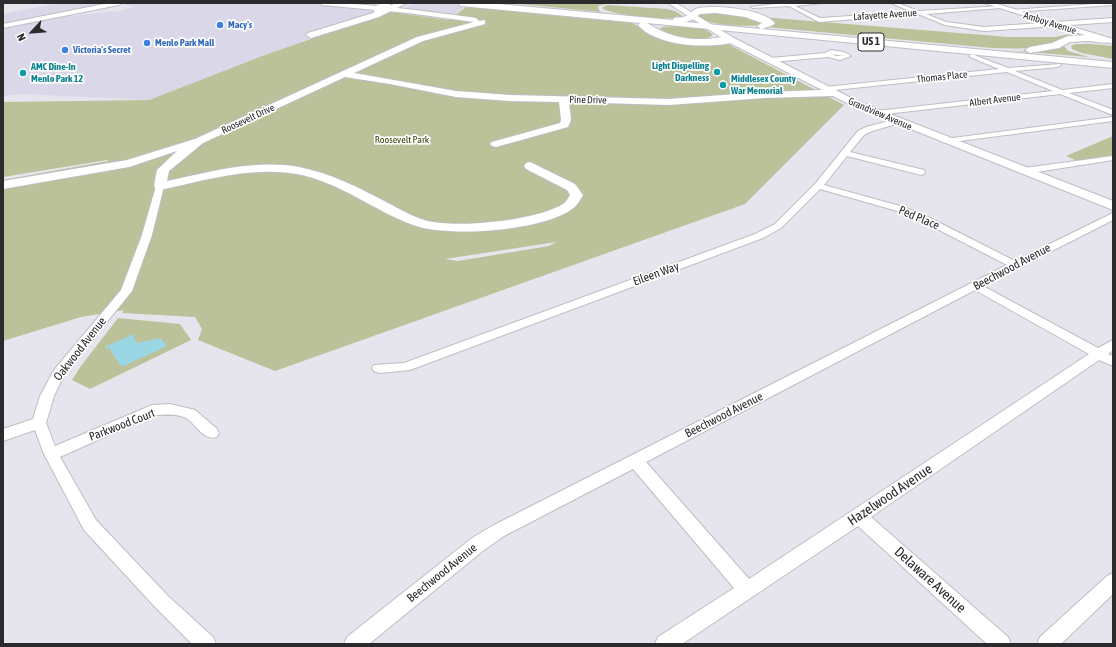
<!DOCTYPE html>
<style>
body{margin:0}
#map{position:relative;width:1116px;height:647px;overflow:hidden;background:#e6e5ed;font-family:"Asap Condensed",sans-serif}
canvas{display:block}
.frame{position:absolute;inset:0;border:4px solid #2b2b2e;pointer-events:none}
.north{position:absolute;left:12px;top:12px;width:40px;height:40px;-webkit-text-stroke:3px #fff;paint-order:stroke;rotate:244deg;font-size:11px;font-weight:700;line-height:16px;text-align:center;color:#2b2b2e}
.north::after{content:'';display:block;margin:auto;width:14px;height:18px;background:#2b2b2e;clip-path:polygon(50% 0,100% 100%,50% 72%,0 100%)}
</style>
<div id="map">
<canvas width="1116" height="647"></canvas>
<div class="frame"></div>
<div class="north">N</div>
</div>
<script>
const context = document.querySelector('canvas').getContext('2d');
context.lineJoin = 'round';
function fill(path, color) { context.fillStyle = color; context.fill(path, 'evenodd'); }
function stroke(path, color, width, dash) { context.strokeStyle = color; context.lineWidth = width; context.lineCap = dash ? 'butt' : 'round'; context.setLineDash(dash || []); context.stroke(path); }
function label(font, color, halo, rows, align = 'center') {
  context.font = font + ' "Asap Condensed",sans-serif'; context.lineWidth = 3.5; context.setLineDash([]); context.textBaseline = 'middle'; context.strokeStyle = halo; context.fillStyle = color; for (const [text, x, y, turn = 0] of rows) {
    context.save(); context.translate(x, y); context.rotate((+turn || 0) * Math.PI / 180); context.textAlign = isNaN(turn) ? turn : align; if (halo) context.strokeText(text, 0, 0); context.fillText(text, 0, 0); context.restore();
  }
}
const built = new Path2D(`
 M 59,3 L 111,3 L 3,25 L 3,14 Z
 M 128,3 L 307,3 L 391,12 L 270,53 L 149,100 L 21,94 L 3,96 L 3,28 L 49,18 L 118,11 L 135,7 L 123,4 Z
 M 414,3 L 444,3 L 466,5 L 454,16 L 402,9 Z`);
const green = new Path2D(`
 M 510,3 L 616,3 L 606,4 L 598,6 L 599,10 L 601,12 Z
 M 608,5 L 667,9 L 675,11 L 684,17 C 667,21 619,16 603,9 L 603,7 Z
 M 466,7 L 632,23 L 660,38 L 726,43 L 844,105 L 745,204 L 275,371 L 198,340 L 202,329 L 195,317 L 122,313 L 124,310 L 81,317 L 3,341 L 3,180 L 108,161 L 107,160 L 3,177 L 3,102 L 149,100 L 270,53 L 391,12 L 449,20 ZM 556,242 L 549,246 L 458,261 L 445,259 Z
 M 717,12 L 764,20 L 763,25 C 746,27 709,26 696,16 L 697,13 Z
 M 761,17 L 1008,37 L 1055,37 L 1070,34 C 1048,52 1019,48 992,48 L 766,27 L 774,26 L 774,22 Z
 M 677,26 C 689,27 705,26 713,35 C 702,44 671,39 660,30 L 662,27 Z
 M 1076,44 L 1091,44 L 1113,46 L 1113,59 L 1082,53 L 1072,49 L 1071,46 Z
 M 1063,45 L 1068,51 L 1089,57 L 1017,51 L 1041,50 Z
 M 1113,136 L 1113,155 L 1077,161 L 1066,156 Z
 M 118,318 L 180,324 L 191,340 L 90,389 L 72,380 L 81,366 Z`);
const water = new Path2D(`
 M 134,334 L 135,336 L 133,337 L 137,343 L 160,338 L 167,346 L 124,366 L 121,366 L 109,348 L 106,349 L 105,347 Z`);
const street = new Path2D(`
 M 784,3 L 823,3 L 795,6 L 820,18 L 912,12 L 891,3 L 897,3 L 919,11 L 1002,6 L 1000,8 L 926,14 L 946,22 L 984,27 L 1113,18 L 1113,22 L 984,31 L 945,25 L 918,14 L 819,22 L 789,6 L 753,8 L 751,7 Z
 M 1107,3 L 1113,3 L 1113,5 L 1012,12 L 1010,11 L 1012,10 Z
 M 831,50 L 844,52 L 851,56 L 840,60 L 828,57 L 771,62 L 768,60 L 771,58 L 825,53 ZM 832,54 L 844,56 L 836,56 Z
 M 970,55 L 974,55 L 1008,68 L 1060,64 L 1061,65 L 1058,67 L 1015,71 L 1062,90 L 1113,84 L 1113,88 L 1069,93 L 1113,110 L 1113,115 L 1060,94 L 877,115 L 873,113 L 877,111 L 1053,91 L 1007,72 L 825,91 L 822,89 L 825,87 L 999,69 L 970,57 Z
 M 1113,117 L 1113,121 L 945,143 L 941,141 L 945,139 Z
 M 897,119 L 900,119 L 900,123 L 872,131 L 864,135 L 850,152 L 924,170 L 925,172 L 924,174 L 921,175 L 847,156 L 824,185 L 900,206 L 922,214 L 1015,261 L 1113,213 L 1113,220 L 983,286 L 1098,348 L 1113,340 L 1113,350 L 1108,354 L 1113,356 L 1113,366 L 1099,360 L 871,517 L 1008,637 L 1011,644 L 987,644 L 858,526 L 682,644 L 655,644 L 658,637 L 734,588 L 633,469 L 504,536 L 484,550 L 369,644 L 344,644 L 347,637 L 472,538 L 492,526 L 1007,265 L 916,218 L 894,210 L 820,189 L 781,228 L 763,238 L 410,370 L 379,373 L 374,371 L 372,368 L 374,365 L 404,363 L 755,234 L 775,224 L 815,184 L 858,131 L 866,127 ZM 975,290 L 1089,354 L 749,579 L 646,462 Z
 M 1113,156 L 1113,160 L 1024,174 L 1020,171 L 1024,168 Z
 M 160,183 L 164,186 L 152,235 L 132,291 L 64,375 L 54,396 L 46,423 L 55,446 L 152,405 L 170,404 L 195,410 L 217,429 L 219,433 L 217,437 C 203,441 196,424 186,418 C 176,413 164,415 154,415 L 60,457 L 96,520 L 168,596 L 213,637 L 216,644 L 192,644 L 156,608 L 84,530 L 44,454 L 35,430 L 3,441 L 3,429 L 33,419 L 40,396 L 54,370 L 121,290 L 142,235 L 156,186 Z
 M 1113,573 L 1113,594 L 1061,644 L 1037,644 L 1040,637 L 1107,576 Z`);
const secondary = new Path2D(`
 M 109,3 L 122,3 L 119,5 L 3,28 L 3,24 Z
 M 319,3 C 371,3 424,11 476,18 L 479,21 L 485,20 L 485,24 L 423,41 L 354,73 L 456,91 L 510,95 L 668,99 L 765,92 L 822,90 L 728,42 L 668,3 L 676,3 L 734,38 L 857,101 L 1113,201 L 1113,210 L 851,105 L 833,96 L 765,98 L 668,105 L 569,102 L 571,120 L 568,127 L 496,147 L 492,146 L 490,144 L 492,142 L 560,123 L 561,120 L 559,102 L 510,101 L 456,97 L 390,84 L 345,77 L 203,143 L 169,171 L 167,181 C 210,172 255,159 299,167 C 330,173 360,188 388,203 C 400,209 411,216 424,220 C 454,229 536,221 563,204 C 566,202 568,198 570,195 L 567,190 L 526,169 L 524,166 L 526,163 L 530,162 L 575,184 L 583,195 C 580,200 577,206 572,209 C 542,231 448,238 413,225 C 374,211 340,182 297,174 C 251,166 205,180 160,190 L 156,189 L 154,186 L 157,170 L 177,151 L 129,167 L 3,189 L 3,181 L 127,160 L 195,139 L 417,37 L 474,22 L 408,13 L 322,5 Z
 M 984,3 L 994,3 L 1113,39 L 1113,44 Z`);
const highway = new Path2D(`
 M 396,3 L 407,3 L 379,17 L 311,38 L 306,35 L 308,33 L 373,13 Z
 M 457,3 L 488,3 L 673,20 L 674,18 C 678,17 682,18 686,16 C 691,13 693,9 699,8 C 717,5 763,9 775,23 L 773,25 L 762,29 L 1113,62 L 1113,68 L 647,23 C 666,35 684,40 706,39 C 714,39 731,34 736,40 L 735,42 C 709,49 657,47 638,25 L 640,23 L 461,6 ZM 716,13 L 745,17 L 762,23 L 757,26 L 761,29 L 686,22 L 692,20 L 700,14 Z
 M 1088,35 L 1106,37 L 1111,40 L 1106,43 L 1088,41 L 1070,42 L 1059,48 L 1030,53 L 1025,50 L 1030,47 L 1052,43 L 1068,36 Z`);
const highwayBridge = new Path2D(`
 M 379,10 L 386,7`);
const markers = [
 [220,25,4,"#3f7fe0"],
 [147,43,4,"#3f7fe0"],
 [65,50,4,"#3f7fe0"],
 [717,72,4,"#0f9aa8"],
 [23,73,4,"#0f9aa8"],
 [723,85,4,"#0f9aa8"]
];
const farStreetnames = [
 ["Lafayette Avenue",885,15,-4],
 ["Amboy Avenue",1050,23,17],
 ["Thomas Place",942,77,-6],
 ["Pine Drive",588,100,1],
 ["Albert Avenue",995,100,-7],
 ["Grandview Avenue",880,114,23],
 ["Roosevelt Drive",248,119,-25]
];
const farShopnames = [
 ["Macy's",228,25],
 ["Menlo Park Mall",155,43],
 ["Victoria's Secret",73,50]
];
const farCulturenames = [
 ["Light Dispelling",709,66,"right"],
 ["Darkness",709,78,"right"],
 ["AMC Dine-In",31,67],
 ["Menlo Park 12",31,79],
 ["Middlesex County",731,79],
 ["War Memorial",731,91]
];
const farParknames = [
 ["Roosevelt Park",402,140]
];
const shields = [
 [871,42,26]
];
const shieldNames = [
 ["US 1",871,42]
];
const streetNames = [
 ["Ped Place",919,218,23],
 ["Beechwood Avenue",1012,267,-28],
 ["Eileen Way",656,274,-20],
 ["Oakwood Avenue",80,349,-52],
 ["Beechwood Avenue",724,415,-27],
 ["Parkwood Court",122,425,-21],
 ["Beechwood Avenue",442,573,-39]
];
const nearStreetnames = [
 ["Hazelwood Avenue",890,495,-34],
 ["Delaware Avenue",930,580,42]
];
fill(built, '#dad8e8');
fill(green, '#bbc199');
fill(water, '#9ad6e3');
stroke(street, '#bebdc5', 2);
stroke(secondary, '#bebdc5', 2);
stroke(highway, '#bebdc5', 2);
fill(street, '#fff');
fill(secondary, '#fff');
fill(highway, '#fff');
stroke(highwayBridge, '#bebdc5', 10, []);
stroke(highwayBridge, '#fff', 10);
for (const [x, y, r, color] of markers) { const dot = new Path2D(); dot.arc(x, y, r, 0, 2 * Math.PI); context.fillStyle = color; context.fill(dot); stroke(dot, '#fff', 1.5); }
label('10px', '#2b2b2e', '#fff', farStreetnames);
label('bold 10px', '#366cbe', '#fff', farShopnames, 'left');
label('bold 10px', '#0d838f', '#fff', farCulturenames, 'left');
label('10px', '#3b3f05', '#fff', farParknames);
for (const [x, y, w] of shields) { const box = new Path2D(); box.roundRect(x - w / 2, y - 9, w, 18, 3); context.fillStyle = '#fff'; context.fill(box); stroke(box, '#2b2b2e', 1); }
label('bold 11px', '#2b2b2e', null, shieldNames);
label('12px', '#2b2b2e', '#fff', streetNames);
label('14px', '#2b2b2e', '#fff', nearStreetnames);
</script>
